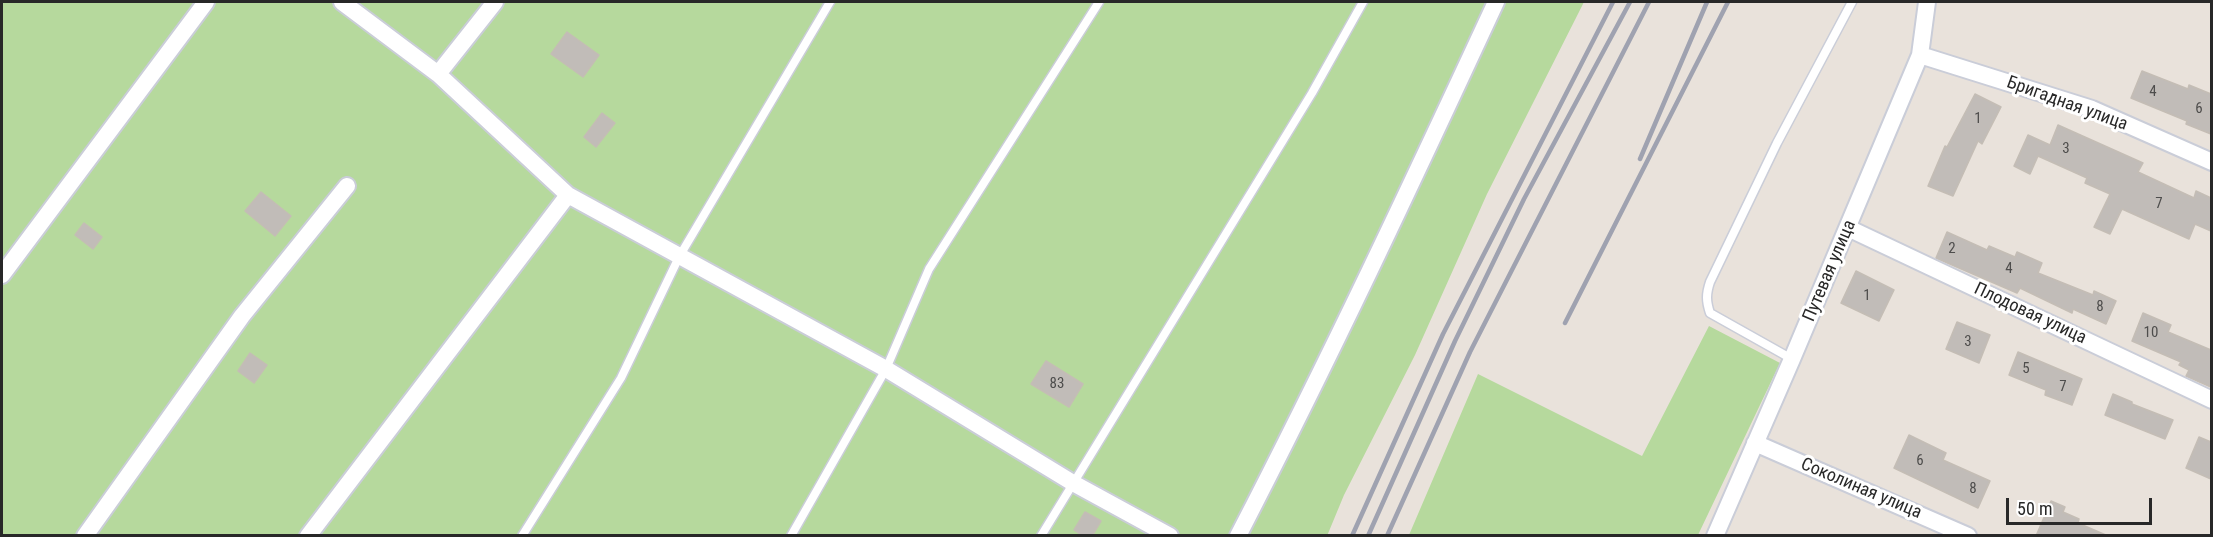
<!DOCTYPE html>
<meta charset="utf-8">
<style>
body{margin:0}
#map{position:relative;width:2213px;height:537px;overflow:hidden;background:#e9e2db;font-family:"Roboto Condensed",sans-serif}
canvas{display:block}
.frame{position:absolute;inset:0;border:3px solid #282828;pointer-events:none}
.scale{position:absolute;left:2006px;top:498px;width:146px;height:27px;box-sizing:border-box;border:3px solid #282828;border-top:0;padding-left:8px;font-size:18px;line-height:21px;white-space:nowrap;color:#282828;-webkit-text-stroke:4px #fff;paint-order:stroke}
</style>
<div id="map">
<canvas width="2213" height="537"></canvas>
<div class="frame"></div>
<div class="scale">50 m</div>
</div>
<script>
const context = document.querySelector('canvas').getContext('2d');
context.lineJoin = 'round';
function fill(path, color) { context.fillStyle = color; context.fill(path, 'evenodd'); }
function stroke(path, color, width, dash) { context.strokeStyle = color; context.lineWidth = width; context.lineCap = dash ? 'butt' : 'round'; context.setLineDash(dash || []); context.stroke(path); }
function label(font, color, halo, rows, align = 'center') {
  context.font = font + ' "Roboto Condensed",sans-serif'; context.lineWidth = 6; context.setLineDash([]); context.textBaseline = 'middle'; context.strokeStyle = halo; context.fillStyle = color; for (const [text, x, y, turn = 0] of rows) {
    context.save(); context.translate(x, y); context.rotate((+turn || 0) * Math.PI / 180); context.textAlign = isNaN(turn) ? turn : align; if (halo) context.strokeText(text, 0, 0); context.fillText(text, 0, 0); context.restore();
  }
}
const green = new Path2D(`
 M 2,2 L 1584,2 L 1487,194 L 1415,355 L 1344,495 L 1327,536 L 2,535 Z
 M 1709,326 L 1780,363 L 1698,535 L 1409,535 L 1478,374 L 1642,456 Z`);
const building = new Path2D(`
 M 567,32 L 599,55 L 583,77 L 551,54 Z
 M 2142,71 L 2188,89 L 2189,85 L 2211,94 L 2211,134 L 2186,124 L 2187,121 L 2131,98 Z
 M 1975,94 L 2001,107 L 1982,144 L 1978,141 L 1953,196 L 1928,186 L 1945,146 L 1947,147 Z
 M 602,113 L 615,123 L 596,147 L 584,137 Z
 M 2058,125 L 2143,163 L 2138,172 L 2194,198 L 2196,191 L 2211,198 L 2211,231 L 2195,224 L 2189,239 L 2122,209 L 2110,234 L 2094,227 L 2110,194 L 2085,183 L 2087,178 L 2038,156 L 2030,174 L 2014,166 L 2028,135 L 2050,145 Z
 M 261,192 L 291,216 L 275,236 L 245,211 Z
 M 84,223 L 102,237 L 93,249 L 75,235 Z
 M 1947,232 L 1987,250 L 1989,246 L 2015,257 L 2017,252 L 2042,263 L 2038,273 L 2093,295 L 2094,291 L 2116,301 L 2106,324 L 2073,309 L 2072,313 L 2020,288 L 2017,293 L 1936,258 Z
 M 1856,271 L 1894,290 L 1879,321 L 1841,303 Z
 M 2143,313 L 2171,325 L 2168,332 L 2211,350 L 2211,387 L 2186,376 L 2189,370 L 2179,365 L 2181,362 L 2132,341 Z
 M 1957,322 L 1990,335 L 1979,363 L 1946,349 Z
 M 2018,352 L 2082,379 L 2072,405 L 2045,395 L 2046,390 L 2009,375 Z
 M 250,353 L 267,365 L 254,383 L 238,371 Z
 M 1046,361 L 1083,384 L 1069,407 L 1031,384 Z
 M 2113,394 L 2132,402 L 2132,404 L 2173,420 L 2165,439 L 2105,415 Z
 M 1909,435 L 1946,453 L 1943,460 L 1990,481 L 1978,508 L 1894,468 Z
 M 2199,437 L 2211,442 L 2211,479 L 2186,468 Z
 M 2051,501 L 2065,507 L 2063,512 L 2079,519 L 2078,523 L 2108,536 L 2036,536 Z
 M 1085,512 L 1101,521 L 1092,536 L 1083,536 L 1074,530 Z`);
const service = new Path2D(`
 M 1792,359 L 1710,313 C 1706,301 1706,294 1710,282 L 1777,143 L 1852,2
 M 522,536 L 621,378 L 679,257 L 830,2
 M 791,536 L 886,369 L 929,269 L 1099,2
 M 1041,536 L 1312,93 L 1363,2`);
const minor = new Path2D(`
 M 342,2 L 438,74 L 568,195 L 886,369 L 1073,483 L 1170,536
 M 1920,55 L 2092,109 L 2212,162
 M 438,74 L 495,2
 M 1848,228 L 2212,400
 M 2,275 L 206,2
 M 1755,443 L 1968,536
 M 85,536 L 242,316 L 347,186
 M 308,536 L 568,195
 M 1238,536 C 1329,360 1413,181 1496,2
 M 1715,536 L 1792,359 L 1920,55 L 1927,2`);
const rail = new Path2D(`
 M 1640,159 L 1707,2
 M 1565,323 L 1728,2
 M 1352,536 L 1443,334 L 1613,2
 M 1368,536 L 1455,341 L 1524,199 L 1630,2
 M 1387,536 L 1470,352 L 1649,2`);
const numberNames = [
 ["4",2153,92],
 ["6",2199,109],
 ["1",1978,119],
 ["3",2066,149],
 ["7",2159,204],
 ["2",1952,249],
 ["4",2009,269],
 ["1",1867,296],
 ["8",2100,307],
 ["10",2151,333],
 ["3",1968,342],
 ["5",2026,369],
 ["83",1057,384],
 ["7",2063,387],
 ["6",1920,461],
 ["8",1973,489]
];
const streetNames = [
 ["Бригадная улица",2067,104,20],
 ["Путевая улица",1830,271,-67],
 ["Плодовая улица",2030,314,25],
 ["Соколиная улица",1861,489,23]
];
fill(green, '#b6d99d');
fill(building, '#c1bcb8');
stroke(building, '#c4bdb5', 1.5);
stroke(service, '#cacdd8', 11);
stroke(minor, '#cacdd8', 20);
stroke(service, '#fff', 8);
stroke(minor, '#fff', 16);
stroke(rail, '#9fa2b0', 4.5);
label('15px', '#4e4d4c', null, numberNames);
label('18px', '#282828', '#fff', streetNames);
</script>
